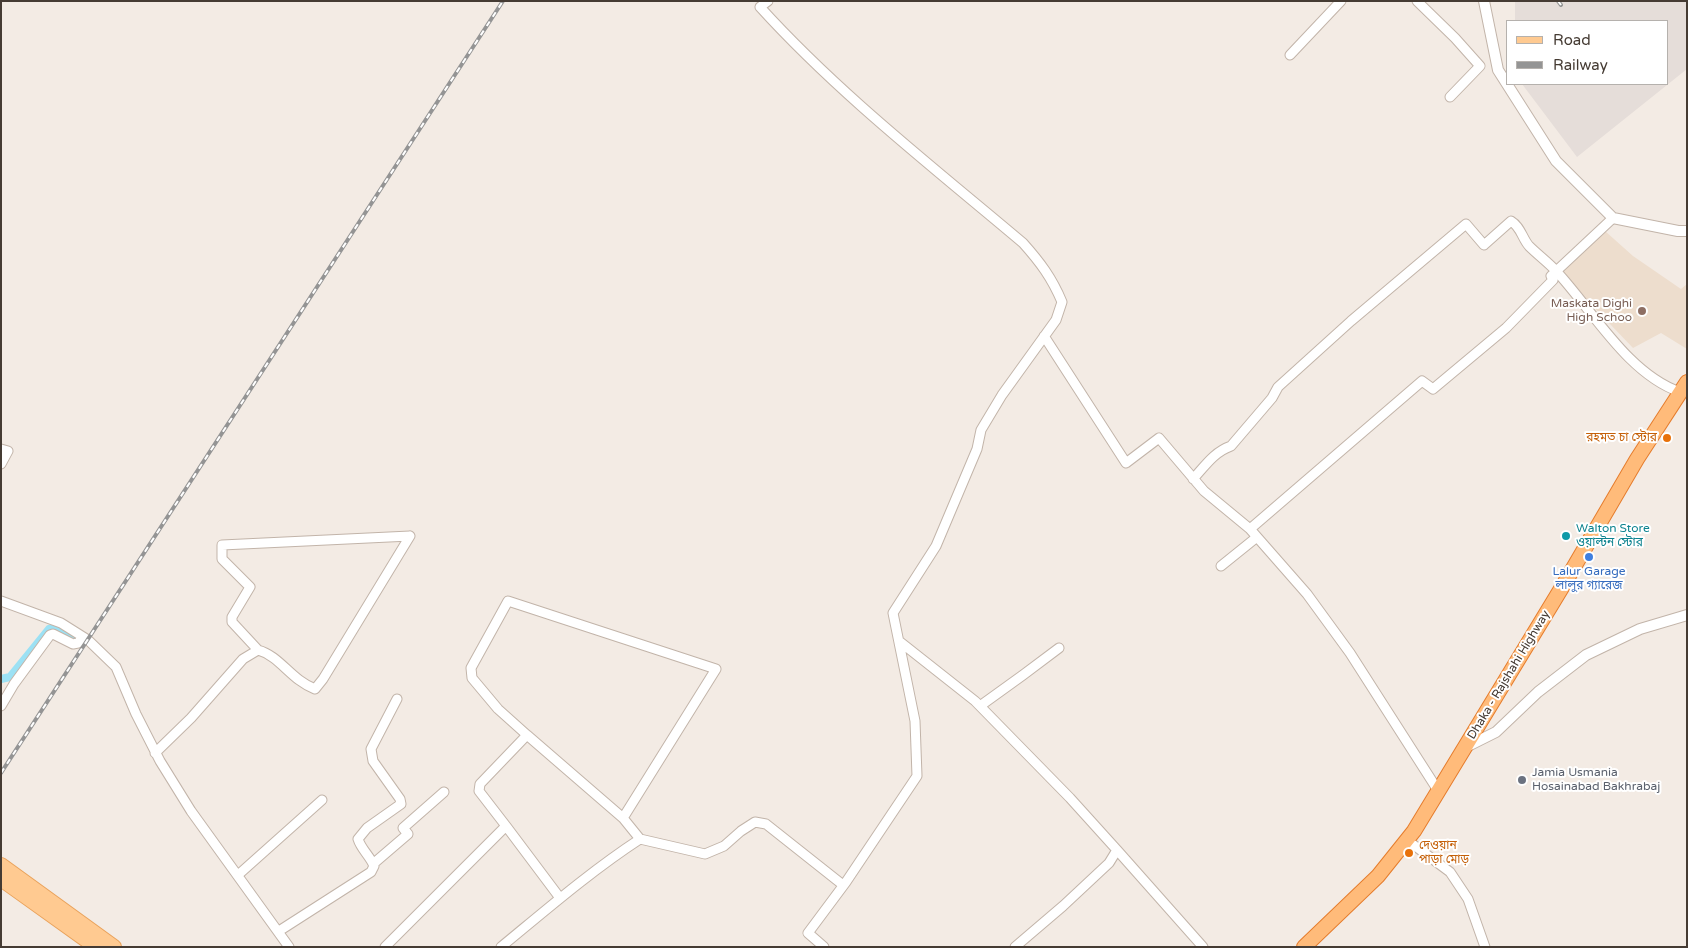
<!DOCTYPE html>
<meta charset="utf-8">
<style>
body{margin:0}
#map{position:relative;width:1688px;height:948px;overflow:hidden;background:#f3ebe4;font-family:"Varela Round",sans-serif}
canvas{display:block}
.frame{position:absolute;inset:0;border:2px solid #453b33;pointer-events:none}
.legend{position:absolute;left:1506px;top:20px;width:162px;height:65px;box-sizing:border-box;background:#fff;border:1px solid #b5b1ad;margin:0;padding:6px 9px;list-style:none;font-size:15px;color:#453b33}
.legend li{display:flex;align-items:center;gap:10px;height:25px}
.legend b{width:25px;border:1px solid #b5b1ad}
</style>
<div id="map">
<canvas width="1688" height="948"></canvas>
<div class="frame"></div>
<ul class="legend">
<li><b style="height:6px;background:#ffca91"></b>Road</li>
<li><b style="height:6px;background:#949494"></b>Railway</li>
</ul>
</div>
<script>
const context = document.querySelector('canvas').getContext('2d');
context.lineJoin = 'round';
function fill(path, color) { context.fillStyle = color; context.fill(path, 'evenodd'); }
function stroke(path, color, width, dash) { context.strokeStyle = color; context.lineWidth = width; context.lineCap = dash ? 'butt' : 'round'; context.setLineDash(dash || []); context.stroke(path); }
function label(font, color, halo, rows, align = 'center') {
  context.font = font + ' "Varela Round","Noto Sans Bengali",sans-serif'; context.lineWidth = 4; context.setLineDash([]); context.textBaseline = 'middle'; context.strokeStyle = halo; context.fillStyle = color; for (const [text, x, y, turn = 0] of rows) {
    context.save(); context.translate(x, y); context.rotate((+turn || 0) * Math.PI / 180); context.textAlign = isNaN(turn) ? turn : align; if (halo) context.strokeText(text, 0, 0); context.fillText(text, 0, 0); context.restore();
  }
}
const industrial = new Path2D(`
 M 1515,1 L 1687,1 L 1687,69 L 1577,157 L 1522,84 L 1667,84 L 1667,21 L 1515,21 Z`);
const education = new Path2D(`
 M 1605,231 L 1633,256 L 1681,289 L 1687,284 L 1687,349 L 1661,333 L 1633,348 L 1561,273 Z`);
const canal = new Path2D(`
 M 1,679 L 10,677 L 49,629 L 53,628 L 75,638`);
const minor = new Path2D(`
 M 768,1 L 760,7 C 839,94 933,167 1023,243 C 1040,262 1052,278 1062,302 L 1056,320 L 1002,395 L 981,430 L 977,449 L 936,546 L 893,613 L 915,721 L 917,776 L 846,882 L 808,933 L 824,947
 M 1417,1 L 1455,38 L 1480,66 L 1450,97
 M 1290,55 L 1341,1
 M 1044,336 L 1126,463 L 1159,438 L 1204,491 L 1250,529
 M 1,449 L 8,451 L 1,464
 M 1193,479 C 1205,466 1214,452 1231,446 L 1272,398 L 1278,387 L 1351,321 L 1466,224 L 1484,245 L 1511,221 C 1521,227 1522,238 1529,246 C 1538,255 1549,263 1557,272 C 1593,311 1628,374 1680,392
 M 1221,566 L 1257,537
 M 1,601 L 61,623 L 88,640 L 116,667 L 136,714 L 160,761 L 191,811 L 289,947
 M 899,641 L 975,701 L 1070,798 L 1117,850 L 1109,863 L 1063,906 L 1015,947
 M 258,650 L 232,622 L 232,617 L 250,587 L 222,559 L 222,545 L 410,536
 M 1,706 L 14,684 L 50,635 L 53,634 L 73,644 L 78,643 L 83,637
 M 980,706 L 1023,675 L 1059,648
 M 527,735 L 623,818
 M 155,753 L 191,718 L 243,659 L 258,650 C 280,656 291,680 315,689 L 323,679 L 410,536
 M 1439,792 L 1350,653 L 1307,594 L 1250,529 L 1422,381 L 1433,389 L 1506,328 L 1553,280 L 1551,276 L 1613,218
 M 506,826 L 560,898
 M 1407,840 L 1450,872 L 1468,899 L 1485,947
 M 1117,850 L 1203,947
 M 373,864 L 408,834 L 403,828 L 444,792
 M 238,875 L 322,800
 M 279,931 L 371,872 L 374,866 C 370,856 361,849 358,839 L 367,828 L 401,804 L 400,799 L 373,761 L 371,749 L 397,699
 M 385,947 L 506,826 L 479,791 L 480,784 L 527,735 L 498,709 L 472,678 L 471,668 L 508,601 L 716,669 L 623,818 L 640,839 L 705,854 L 724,846 L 741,831 L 755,822 L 766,824 L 843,885
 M 501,947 C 546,910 591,871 640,839`);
const tertiary = new Path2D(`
 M 1484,1 L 1498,70 L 1556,161 L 1613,218 L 1678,231 L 1687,231
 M 1466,747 L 1496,732 L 1538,692 L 1586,655 L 1640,629 L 1687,615`);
const primary = new Path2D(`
 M 1,865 L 114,947
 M 1,879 L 96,947`);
const trunk = new Path2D(`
 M 1304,947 L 1378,876 L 1414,831 L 1564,584 L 1637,459 L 1687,382`);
const rail = new Path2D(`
 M 1558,1 L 1561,5
 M 1,773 L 503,1`);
const markers = [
 [1642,311,5,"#8d6e63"],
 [1667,438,5,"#e8710a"],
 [1566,536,5,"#0f9aa8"],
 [1589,557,5,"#3f7fe0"],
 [1522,780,5,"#6b7280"],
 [1409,853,5,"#e8710a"]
];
const educationNames = [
 ["Maskata Dighi",1632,304],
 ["High Schoo",1632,318]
];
const foodNames = [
 ["রহমত চা স্টোর",1657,438],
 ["দেওয়ান",1419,846,"left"],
 ["পাড়া মোড়",1419,860,"left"]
];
const cultureNames = [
 ["Walton Store",1576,529],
 ["ওয়াল্টন স্টোর",1576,543]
];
const shopNames = [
 ["Lalur Garage",1589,572],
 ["লালুর গ্যারেজ",1589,586]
];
const streetNames = [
 ["Dhaka - Rajshahi Highway",1509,675,-59]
];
const worshipNames = [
 ["Jamia Usmania",1532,773],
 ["Hosainabad Bakhrabaj",1532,787]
];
fill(industrial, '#e5ddd9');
fill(education, '#edddcd');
stroke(canal, '#9ce1f4', 8);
stroke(minor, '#c2b4a9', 11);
stroke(tertiary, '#c2b4a9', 12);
stroke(primary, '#e9a25b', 16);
stroke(trunk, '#e57c2c', 16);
stroke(minor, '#fff', 9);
stroke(tertiary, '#fff', 10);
stroke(primary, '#ffca91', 14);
stroke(trunk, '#ffbb7a', 14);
stroke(rail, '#949494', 4);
stroke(rail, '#fff', 2, [5.5]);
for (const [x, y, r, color] of markers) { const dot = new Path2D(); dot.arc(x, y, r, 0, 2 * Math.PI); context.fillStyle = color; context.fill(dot); stroke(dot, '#fff', 2); }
label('12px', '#785e54', '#fff', educationNames, 'right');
label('12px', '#c56008', '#fff', foodNames, 'right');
label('12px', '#0d838f', '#fff', cultureNames, 'left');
label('12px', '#366cbe', '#fff', shopNames);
label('12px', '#453b33', '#fff', streetNames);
label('12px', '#5b616d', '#fff', worshipNames, 'left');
</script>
